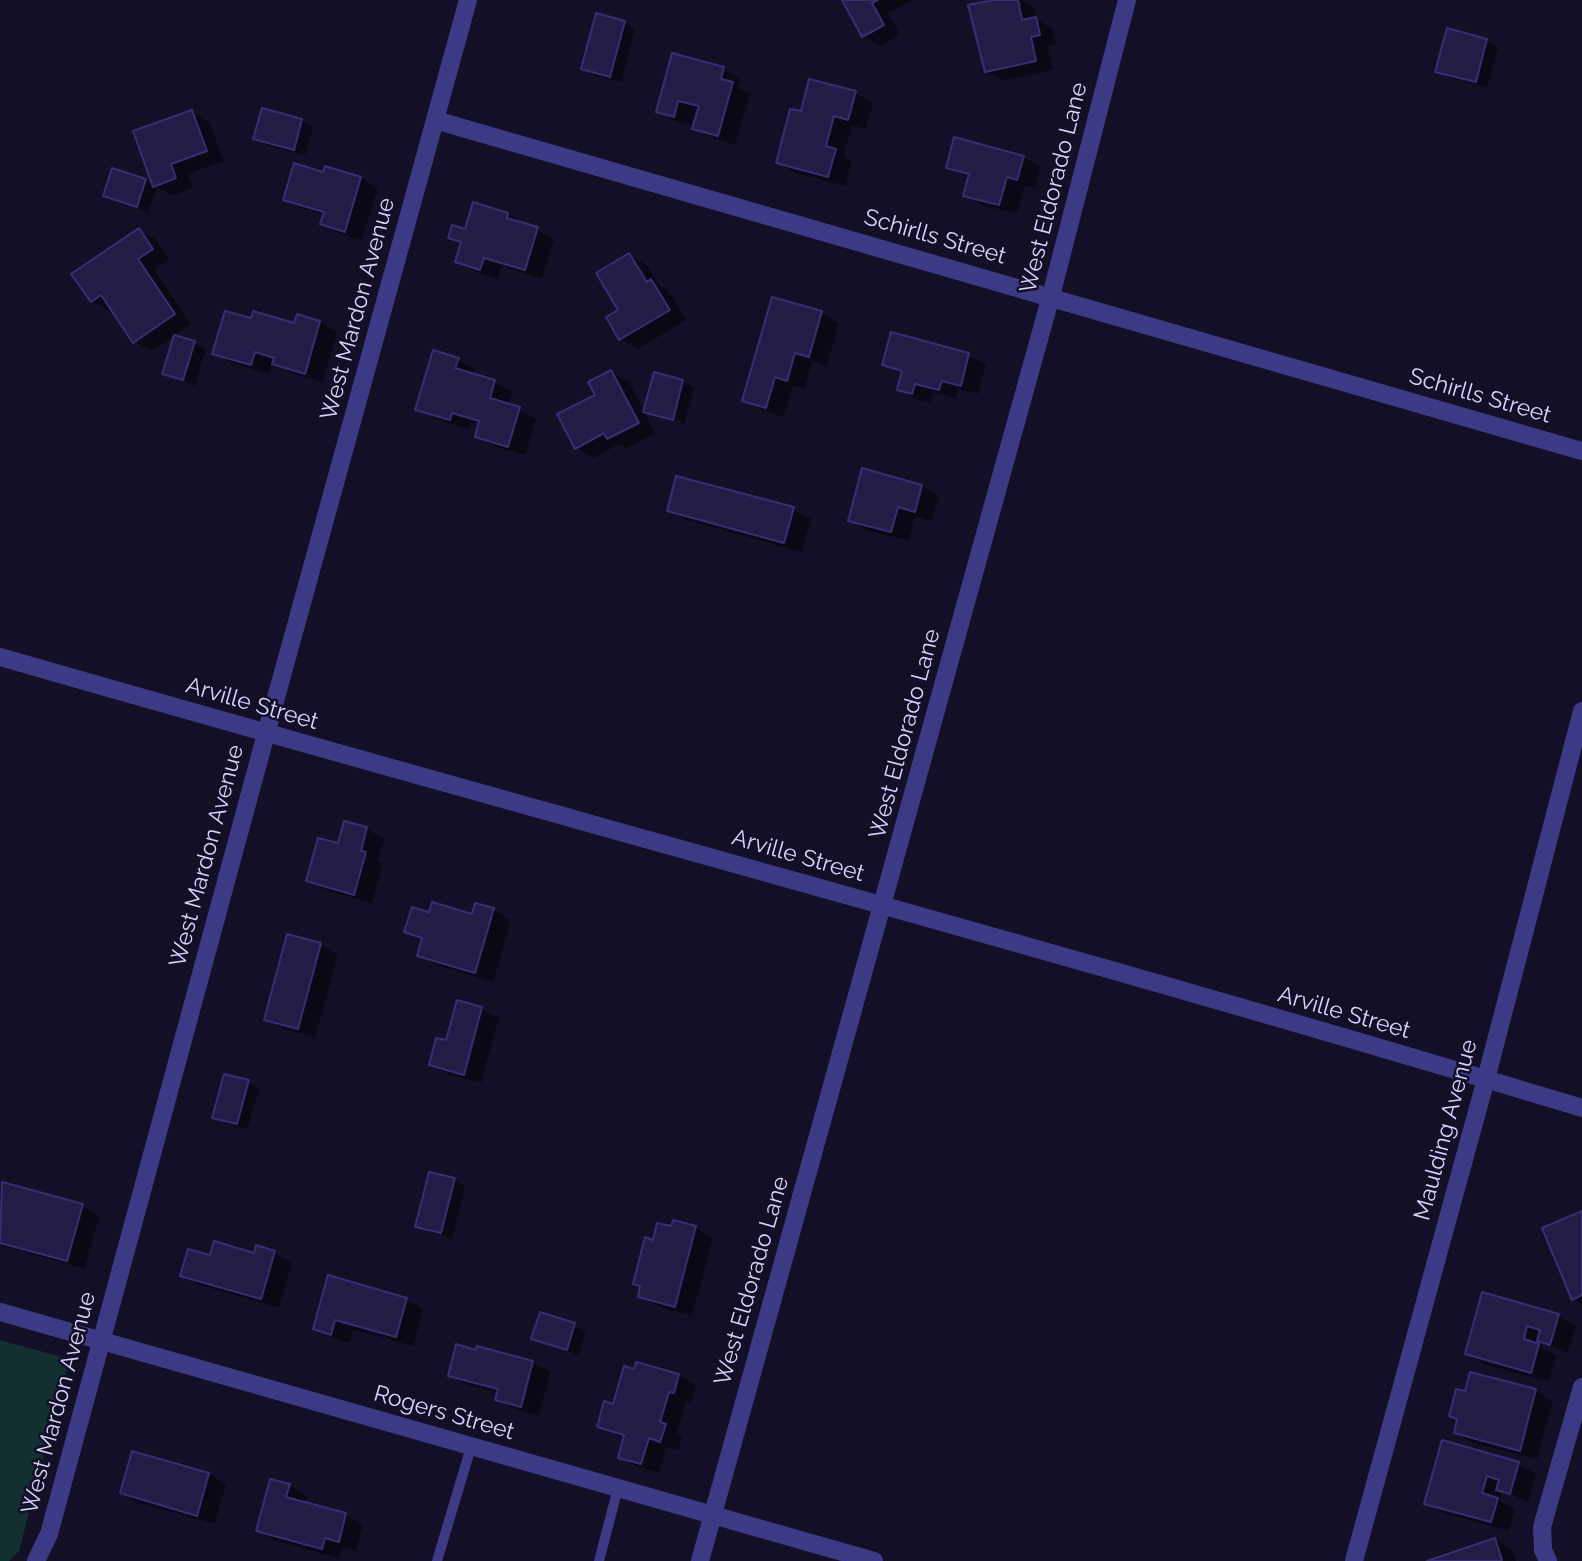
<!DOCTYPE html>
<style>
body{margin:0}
canvas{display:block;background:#130f26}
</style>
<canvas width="1582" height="1561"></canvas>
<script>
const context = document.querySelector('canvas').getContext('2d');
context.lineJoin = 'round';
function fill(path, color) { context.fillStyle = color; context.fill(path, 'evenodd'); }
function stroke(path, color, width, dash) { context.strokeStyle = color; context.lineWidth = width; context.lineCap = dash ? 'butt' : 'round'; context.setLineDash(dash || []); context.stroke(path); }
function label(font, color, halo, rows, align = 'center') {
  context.font = font + ' Raleway,sans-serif'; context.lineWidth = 5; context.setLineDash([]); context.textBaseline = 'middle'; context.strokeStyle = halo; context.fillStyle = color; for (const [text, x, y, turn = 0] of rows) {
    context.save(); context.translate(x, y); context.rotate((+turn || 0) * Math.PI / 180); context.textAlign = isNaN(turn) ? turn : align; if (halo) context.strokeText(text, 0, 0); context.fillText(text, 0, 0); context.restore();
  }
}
const green = new Path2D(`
 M 0,1340 L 69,1359 L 19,1551 L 9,1561 L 0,1561 Z`);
const shadow = new Path2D(`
 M 844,0 L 913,0 L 888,13 L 900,35 L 881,46 L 863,36 Z
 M 1002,0 L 1022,0 L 1034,7 L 1036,19 L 1053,29 L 1056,44 L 1048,46 L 1053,70 L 1004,81 L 986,71 Z
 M 624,22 L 635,29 L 621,82 L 594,75 L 583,68 Z
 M 1487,40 L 1498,47 L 1487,88 L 1448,77 L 1437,71 Z
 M 723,69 L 741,79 L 738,88 L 750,94 L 735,145 L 712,138 L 694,128 L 699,110 L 696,109 L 691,125 L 675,121 L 658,111 Z
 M 855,93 L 873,103 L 866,129 L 852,125 L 844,155 L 852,161 L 846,186 L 795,173 L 778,163 L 802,113 Z
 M 192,111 L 209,122 L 224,161 L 188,174 L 193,188 L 172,196 L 157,187 L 148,212 L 116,202 L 105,195 L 145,180 L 155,186 Z
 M 301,121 L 313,128 L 305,155 L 266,145 L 255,139 Z
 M 1023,157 L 1041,167 L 1035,189 L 1025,186 L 1017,214 L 983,205 L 965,195 L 969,178 L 948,167 Z
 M 324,174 L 361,178 L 378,188 L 362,240 L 340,234 L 322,224 L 325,215 L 302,209 L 285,199 Z
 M 508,214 L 554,239 L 542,279 L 502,266 L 498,279 L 474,271 L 457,261 L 462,244 L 450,237 Z
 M 139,230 L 156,240 L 169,259 L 154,270 L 191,324 L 151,351 L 134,341 L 112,309 L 109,311 L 92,301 Z
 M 629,255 L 647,265 L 659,285 L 669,291 L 686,320 L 638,349 L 621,339 L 620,310 Z
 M 773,299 L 822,313 L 839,323 L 827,366 L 812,361 L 804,389 L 793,386 L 784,417 L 761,410 L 744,400 Z
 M 298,316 L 320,322 L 337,332 L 323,382 L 291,373 L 272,363 L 269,374 L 231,363 L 214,353 L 252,320 L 295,325 Z
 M 892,334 L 969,355 L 986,365 L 978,394 L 959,389 L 956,398 L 933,392 L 930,403 L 917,400 L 899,390 L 903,375 L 884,364 Z
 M 175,337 L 194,343 L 206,349 L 195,386 L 164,373 Z
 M 458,360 L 475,370 L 473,376 L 494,382 L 512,392 L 508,405 L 536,419 L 525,455 L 494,446 L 477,436 L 480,425 L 470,422 L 468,429 L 435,419 L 417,409 Z
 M 611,372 L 629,382 L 655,433 L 626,448 L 619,444 L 594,458 L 576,448 L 597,395 Z
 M 655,374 L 683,381 L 694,388 L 684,425 L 656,417 L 681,424 L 682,421 L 655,414 L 655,417 L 646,411 Z
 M 922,486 L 939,496 L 932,521 L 915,516 L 909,541 L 867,530 L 850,520 Z
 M 793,509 L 811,519 L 802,552 L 686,520 L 669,510 Z
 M 345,823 L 367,829 L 384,839 L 378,861 L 383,864 L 372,903 L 325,890 L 308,880 L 339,845 Z
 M 476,905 L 494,910 L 511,920 L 493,982 L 436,965 L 419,955 L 423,941 L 406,932 L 430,914 L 473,916 Z
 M 320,944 L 338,955 L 315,1037 L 283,1029 L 266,1019 Z
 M 481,1008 L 499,1018 L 481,1083 L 448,1074 L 431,1064 L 447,1042 Z
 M 248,1082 L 259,1088 L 248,1129 L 226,1123 L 214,1117 Z
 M 454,1180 L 465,1186 L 452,1238 L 428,1232 L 417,1226 Z
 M 3,1184 L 82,1206 L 99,1216 L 85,1269 L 0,1245 L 0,1195 Z
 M 1582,1213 L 1582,1304 L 1573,1298 Z
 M 674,1222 L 696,1228 L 713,1238 L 692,1316 L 657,1306 L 640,1296 L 642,1287 L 635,1283 L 654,1242 L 673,1228 Z
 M 258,1247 L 275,1253 L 292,1263 L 279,1308 L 200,1285 L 183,1275 L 211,1257 L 255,1255 Z
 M 329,1278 L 406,1299 L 423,1309 L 413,1346 L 353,1329 L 349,1343 L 332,1338 L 315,1328 Z
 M 1484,1294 L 1558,1316 L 1576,1326 L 1568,1353 L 1543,1342 L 1541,1347 L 1556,1355 L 1549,1382 L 1484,1364 L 1467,1354 Z
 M 541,1315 L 574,1325 L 586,1332 L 579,1355 L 545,1344 L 533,1338 Z
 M 478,1348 L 533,1362 L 550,1372 L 539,1416 L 514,1409 L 497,1399 L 499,1393 L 467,1385 L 450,1375 L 477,1352 Z
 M 679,1375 L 696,1385 L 691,1402 L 686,1401 L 677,1433 L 682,1436 L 678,1450 L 666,1447 L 659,1473 L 637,1467 L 620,1457 L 625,1439 L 599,1426 L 614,1406 Z
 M 1535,1391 L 1553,1401 L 1537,1459 L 1473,1443 L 1456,1433 L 1459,1420 L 1451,1416 L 1466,1393 Z
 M 1444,1443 L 1518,1464 L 1536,1474 L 1528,1502 L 1503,1491 L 1500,1501 L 1515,1510 L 1509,1531 L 1444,1513 L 1426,1503 Z
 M 209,1474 L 226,1484 L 215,1524 L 139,1503 L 122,1493 Z
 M 272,1481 L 290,1486 L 307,1496 L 305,1504 L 346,1515 L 363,1525 L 356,1551 L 342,1547 L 339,1558 L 276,1541 L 258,1531 Z
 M 1495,1539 L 1512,1550 L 1516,1561 L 1433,1561 Z`);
const building = new Path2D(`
 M 842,0 L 878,0 L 872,3 L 884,25 L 862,37 Z
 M 994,0 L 1018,0 L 1022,20 L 1036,17 L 1040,35 L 1031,37 L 1036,61 L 985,72 L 968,5 Z
 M 596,13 L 625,21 L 610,77 L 581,69 Z
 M 1447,28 L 1487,39 L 1476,82 L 1435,72 Z
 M 672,53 L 724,67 L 721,79 L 733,82 L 718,136 L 692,129 L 699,106 L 678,101 L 674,117 L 656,112 Z
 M 809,79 L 856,91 L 848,120 L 834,116 L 826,146 L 836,149 L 828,177 L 776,163 L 790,109 L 801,111 Z
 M 262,108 L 302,119 L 294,150 L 253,139 Z
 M 192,110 L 207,151 L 171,164 L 176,178 L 153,187 L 133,131 Z
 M 954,137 L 1024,156 L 1017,180 L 1007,177 L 999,205 L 963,196 L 969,174 L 946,168 Z
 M 294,163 L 323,172 L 325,166 L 361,177 L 345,232 L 320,224 L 324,212 L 283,200 Z
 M 112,168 L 146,179 L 137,207 L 103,196 Z
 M 473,202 L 508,213 L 507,218 L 538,227 L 525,270 L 484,258 L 480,270 L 455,262 L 461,242 L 448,238 L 452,225 L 465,229 Z
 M 139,228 L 153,249 L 138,259 L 175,314 L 133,343 L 101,295 L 91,302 L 71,274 Z
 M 629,253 L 647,282 L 651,279 L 670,310 L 619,340 L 606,317 L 618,310 L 596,273 Z
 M 772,297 L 822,311 L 809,357 L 795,353 L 787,381 L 775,377 L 766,408 L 742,401 Z
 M 225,311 L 251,318 L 253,311 L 294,323 L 297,314 L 320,321 L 305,374 L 272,364 L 274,358 L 255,352 L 251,365 L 212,354 Z
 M 891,332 L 969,353 L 961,386 L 942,381 L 939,390 L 915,384 L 912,394 L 897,390 L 902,371 L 882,365 Z
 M 174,335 L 195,341 L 183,380 L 162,374 Z
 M 433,350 L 459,358 L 455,368 L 495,380 L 490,398 L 520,407 L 508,447 L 475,437 L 479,421 L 452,413 L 450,420 L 415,410 Z
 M 611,370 L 639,423 L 607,439 L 604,433 L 575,449 L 557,414 L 595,395 L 588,382 Z
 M 654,372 L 683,380 L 673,420 L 643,412 Z
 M 862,468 L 922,485 L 915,512 L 898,507 L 891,532 L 848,521 Z
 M 676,476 L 794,507 L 784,543 L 667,511 Z
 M 344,821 L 367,827 L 361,851 L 366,852 L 354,895 L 306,881 L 318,838 L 338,843 Z
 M 432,902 L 472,914 L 475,903 L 494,908 L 475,973 L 417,956 L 422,938 L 404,932 L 412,907 L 429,912 Z
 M 287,934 L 321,943 L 298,1029 L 264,1020 Z
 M 457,1000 L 482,1007 L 464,1075 L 429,1065 L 436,1038 L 446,1040 Z
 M 224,1074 L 249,1080 L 237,1124 L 212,1118 Z
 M 429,1172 L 455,1178 L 441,1233 L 415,1227 Z
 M 2,1182 L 83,1204 L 67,1261 L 0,1243 Z
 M 1582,1211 L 1582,1295 L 1572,1300 L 1542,1228 Z
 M 673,1220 L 696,1226 L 675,1307 L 638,1297 L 640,1286 L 633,1284 L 645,1237 L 653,1240 L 657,1223 L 671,1226 Z
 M 214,1241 L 254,1253 L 256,1245 L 275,1251 L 261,1299 L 180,1276 L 188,1249 L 210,1255 Z
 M 328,1275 L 407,1298 L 396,1337 L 335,1320 L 331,1335 L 313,1329 Z
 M 1482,1292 L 1559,1314 L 1550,1345 L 1537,1341 L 1540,1330 L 1527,1326 L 1524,1339 L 1539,1344 L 1531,1373 L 1465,1354 Z
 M 540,1312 L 575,1323 L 567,1350 L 531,1339 Z
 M 456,1344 L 476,1350 L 477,1346 L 533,1361 L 521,1407 L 495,1400 L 498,1389 L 448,1376 Z
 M 636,1362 L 679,1374 L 674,1393 L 669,1392 L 660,1422 L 666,1424 L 660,1442 L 649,1438 L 641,1464 L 618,1458 L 624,1435 L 597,1427 L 604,1401 L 613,1404 L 624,1366 L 634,1369 Z
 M 1470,1372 L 1536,1389 L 1520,1451 L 1454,1433 L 1457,1419 L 1449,1416 L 1456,1389 L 1465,1391 Z
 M 1442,1440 L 1519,1462 L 1510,1494 L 1496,1490 L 1499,1480 L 1487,1476 L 1482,1493 L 1498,1498 L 1491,1522 L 1424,1504 Z
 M 132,1451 L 209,1473 L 197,1516 L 120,1493 Z
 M 270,1479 L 290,1484 L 286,1497 L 346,1513 L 339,1542 L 325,1538 L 322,1549 L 256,1531 Z
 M 1495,1538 L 1502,1560 L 1500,1561 L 1427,1561 Z`);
const service = new Path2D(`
 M 437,1561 L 471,1447
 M 599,1561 L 618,1488`);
const minor = new Path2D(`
 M 435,120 L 1582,451
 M 0,1312 L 874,1561
 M 36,1561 L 49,1534 L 266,734 L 468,0
 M 700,1561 L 1051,296 L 1127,0
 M 1354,1561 L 1486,1079 L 1582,711
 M 1548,1561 L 1543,1550 L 1542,1527 L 1582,1387`);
const tertiary = new Path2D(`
 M 0,657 C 527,809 1057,949 1582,1108`);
const streetNames = [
 ["West Eldorado Lane",1054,188,-76],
 ["Schirlls Street",935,237,16],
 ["West Mardon Avenue",358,309,-75],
 ["Schirlls Street",1480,396,16],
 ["Arville Street",252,704,16],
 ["West Eldorado Lane",905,734,-75],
 ["West Mardon Avenue",207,856,-75],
 ["Arville Street",798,856,16],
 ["Arville Street",1344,1013,16],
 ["Maulding Avenue",1446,1130,-75],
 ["West Eldorado Lane",752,1281,-74],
 ["West Mardon Avenue",59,1403,-75],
 ["Rogers Street",444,1413,16]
];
fill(green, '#12302f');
fill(shadow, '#0007');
fill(building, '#241b47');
stroke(building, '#3b2d73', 2);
stroke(service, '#3d3a85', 10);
stroke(minor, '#3d3a85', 18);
stroke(tertiary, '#3d3a85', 18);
label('23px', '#d9d4ff', '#130f26', streetNames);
</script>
